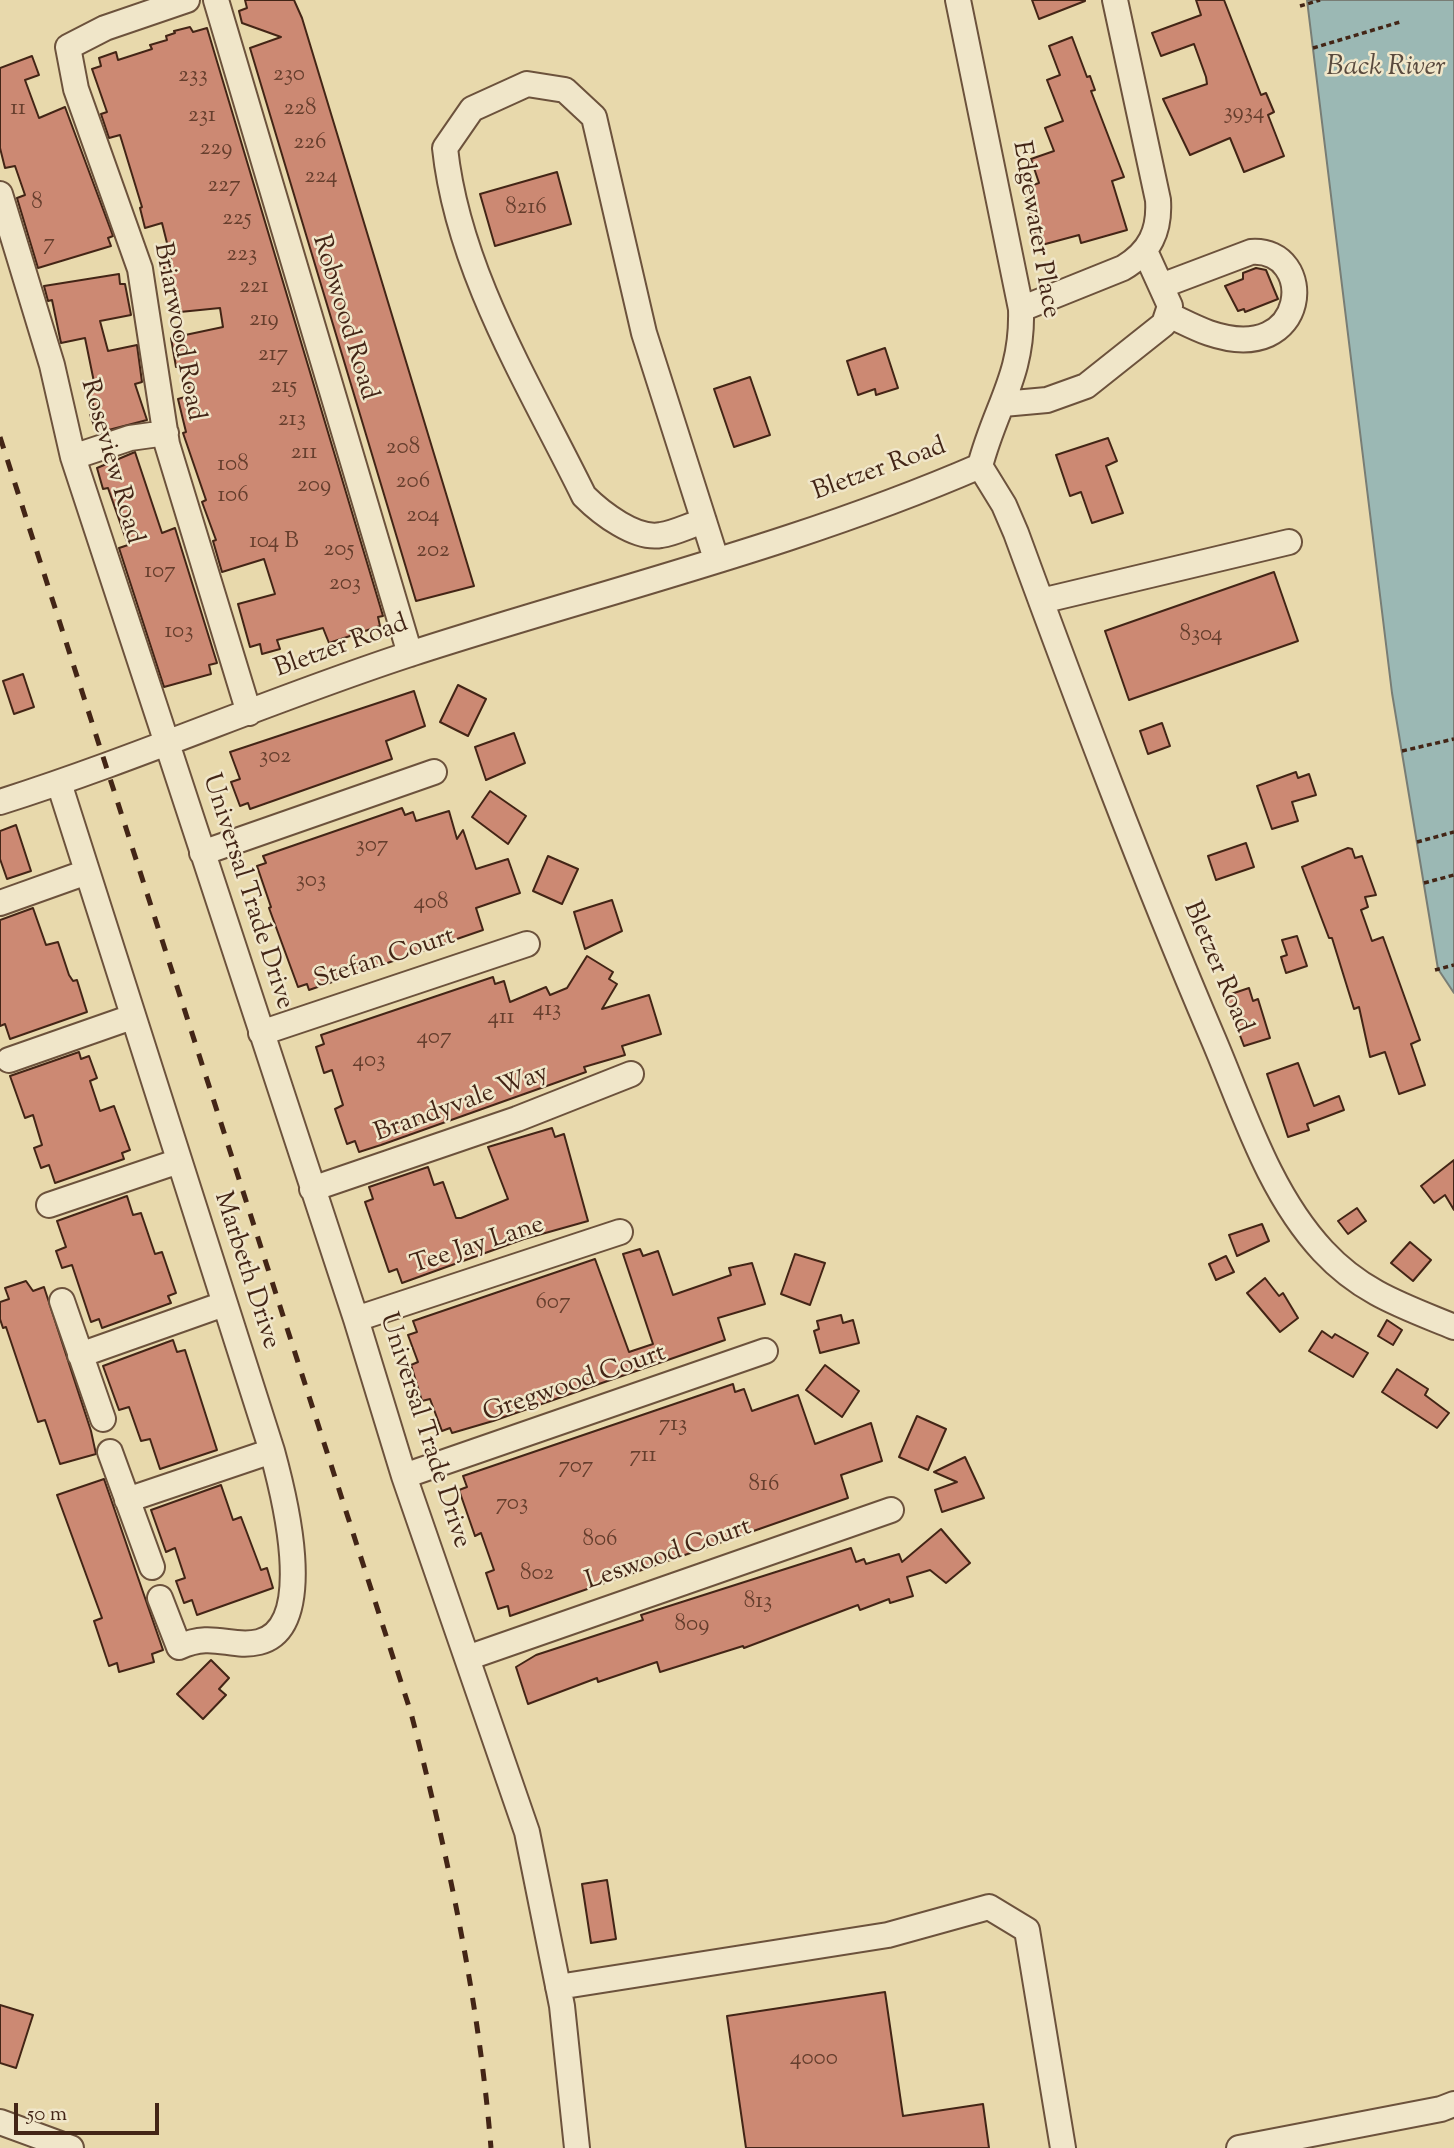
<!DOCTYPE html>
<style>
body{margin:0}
#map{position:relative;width:1454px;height:2148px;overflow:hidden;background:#e8d9ac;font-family:"Sorts Mill Goudy",serif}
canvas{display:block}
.scale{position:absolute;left:14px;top:2103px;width:145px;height:32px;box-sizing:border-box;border:4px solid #432516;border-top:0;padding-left:9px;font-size:21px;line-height:24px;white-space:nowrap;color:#432516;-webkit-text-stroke:5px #f0e6c9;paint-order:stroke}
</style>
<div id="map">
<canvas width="1454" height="2148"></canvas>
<div class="scale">50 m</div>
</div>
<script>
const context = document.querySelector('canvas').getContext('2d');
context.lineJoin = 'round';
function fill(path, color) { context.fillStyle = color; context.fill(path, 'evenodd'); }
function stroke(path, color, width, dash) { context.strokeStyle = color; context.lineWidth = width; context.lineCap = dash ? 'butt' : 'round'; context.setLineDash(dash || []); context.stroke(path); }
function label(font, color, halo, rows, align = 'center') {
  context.font = font + ' "Sorts Mill Goudy",serif'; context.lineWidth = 5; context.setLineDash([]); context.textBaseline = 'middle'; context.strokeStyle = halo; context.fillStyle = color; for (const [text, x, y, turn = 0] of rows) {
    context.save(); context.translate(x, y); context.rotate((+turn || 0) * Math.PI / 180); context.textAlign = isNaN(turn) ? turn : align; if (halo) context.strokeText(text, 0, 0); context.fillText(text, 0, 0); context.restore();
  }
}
const water = new Path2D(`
 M 1307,0 L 1454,0 L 1454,993 L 1438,969 L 1392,693 Z`);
const building = new Path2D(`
 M 245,0 L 294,0 L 302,18 L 474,586 L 416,601 L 250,48 L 281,37 L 242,23 L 239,11 L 247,8 Z
 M 1032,0 L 1085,0 L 1085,1 L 1039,19 Z
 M 1196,0 L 1224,0 L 1261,95 L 1266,93 L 1274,112 L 1268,115 L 1284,156 L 1244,172 L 1230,138 L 1190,155 L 1163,99 L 1207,84 L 1206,77 L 1194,44 L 1161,56 L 1152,33 L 1201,15 Z
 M 190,27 L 193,32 L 207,28 L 383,616 L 378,617 L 380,626 L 329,643 L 323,628 L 277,640 L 280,649 L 262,654 L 260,644 L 250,647 L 238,604 L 275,594 L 264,559 L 222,572 L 213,541 L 216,540 L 202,502 L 206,500 L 183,433 L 186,432 L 178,399 L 192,395 L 179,367 L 176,367 L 171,338 L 223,327 L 220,308 L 180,312 L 172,277 L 167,278 L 162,261 L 171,259 L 162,223 L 145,228 L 140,208 L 142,207 L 120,135 L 109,138 L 101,114 L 107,112 L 92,69 L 101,66 L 99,58 L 116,52 L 118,60 L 152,49 L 150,45 L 167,40 L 166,36 L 175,33 L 174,31 Z
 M 1072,37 L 1087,77 L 1090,76 L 1095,90 L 1091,91 L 1124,177 L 1112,181 L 1127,230 L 1081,243 L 1079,235 L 1038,246 L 1024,188 L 1039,183 L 1031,159 L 1054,151 L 1045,128 L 1063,121 L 1047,80 L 1060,75 L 1049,46 Z
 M 32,56 L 39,75 L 25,80 L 39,118 L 65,107 L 113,236 L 108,238 L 111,246 L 38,268 L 17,198 L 25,195 L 15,166 L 5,168 L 0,148 L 0,68 Z
 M 557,172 L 571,224 L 495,246 L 480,194 Z
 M 1256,268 L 1266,270 L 1278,299 L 1245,312 L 1244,309 L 1238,311 L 1225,286 L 1243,279 L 1243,273 Z
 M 119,274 L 120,284 L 125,284 L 131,315 L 100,321 L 108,351 L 137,345 L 142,382 L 135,384 L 147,420 L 97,433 L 90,415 L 95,413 L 88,383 L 94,382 L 85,338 L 61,343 L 52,300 L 48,301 L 44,286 Z
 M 885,348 L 898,388 L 876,395 L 875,389 L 858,395 L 847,361 Z
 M 750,377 L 770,435 L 734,447 L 714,389 Z
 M 1108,438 L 1117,461 L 1106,466 L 1123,513 L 1092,523 L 1081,492 L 1070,496 L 1056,455 Z
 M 135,452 L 162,533 L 175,528 L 217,663 L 209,665 L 211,674 L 164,687 L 119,548 L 128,545 L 108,488 L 103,489 L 97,468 Z
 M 1274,572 L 1298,641 L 1129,700 L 1105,631 Z
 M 23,674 L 34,707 L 14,714 L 3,681 Z
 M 458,685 L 486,699 L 468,736 L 440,722 Z
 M 414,691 L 425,726 L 386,741 L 392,759 L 250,809 L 248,803 L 240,806 L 231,782 L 240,779 L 230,752 Z
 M 1162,723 L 1170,746 L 1148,754 L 1140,731 Z
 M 514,733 L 525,763 L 486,780 L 475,747 Z
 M 1296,772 L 1298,778 L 1309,774 L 1316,795 L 1292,802 L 1298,821 L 1272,829 L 1257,786 Z
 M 490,791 L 526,816 L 508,844 L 472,817 Z
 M 402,808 L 405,815 L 413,812 L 416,821 L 449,811 L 457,839 L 463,830 L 476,869 L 508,859 L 520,893 L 476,908 L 483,930 L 309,990 L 307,984 L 298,987 L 269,908 L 271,907 L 257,866 L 266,863 L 263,856 Z
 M 16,825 L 31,871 L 7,879 L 0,859 L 0,831 Z
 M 1246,843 L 1254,867 L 1216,880 L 1208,856 Z
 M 1348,848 L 1352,849 L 1355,858 L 1362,856 L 1376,895 L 1365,897 L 1368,907 L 1361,910 L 1372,941 L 1383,937 L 1420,1040 L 1411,1044 L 1425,1085 L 1399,1094 L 1385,1052 L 1370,1057 L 1359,1007 L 1354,1009 L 1332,938 L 1329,938 L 1302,867 Z
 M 548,856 L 578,869 L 562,904 L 533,891 Z
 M 612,900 L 622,931 L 585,949 L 574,912 Z
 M 33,908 L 46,945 L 58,942 L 69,975 L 73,981 L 77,980 L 87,1012 L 10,1039 L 5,1024 L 0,1026 L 0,920 Z
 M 1297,936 L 1307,966 L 1286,973 L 1281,957 L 1287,955 L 1282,940 Z
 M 587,956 L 613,972 L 609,979 L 617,984 L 602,1009 L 649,995 L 661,1034 L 622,1046 L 625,1055 L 584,1067 L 586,1072 L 381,1145 L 359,1152 L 355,1141 L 347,1144 L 335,1109 L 343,1105 L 332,1070 L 324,1073 L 316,1047 L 324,1044 L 321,1035 L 493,977 L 495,984 L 504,981 L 510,1002 L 546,987 L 550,995 L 567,988 Z
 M 1249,988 L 1253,1001 L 1258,999 L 1270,1038 L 1244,1046 L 1225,996 Z
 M 79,1052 L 81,1059 L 89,1056 L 97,1078 L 90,1081 L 100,1111 L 114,1106 L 130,1150 L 122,1153 L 124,1159 L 55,1183 L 49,1165 L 41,1168 L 34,1148 L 42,1145 L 33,1115 L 25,1118 L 10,1076 Z
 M 1298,1063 L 1314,1106 L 1339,1096 L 1344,1110 L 1307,1124 L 1309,1130 L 1288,1137 L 1267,1074 Z
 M 552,1128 L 555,1137 L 564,1134 L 588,1221 L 524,1239 L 402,1283 L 397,1269 L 389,1272 L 365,1202 L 373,1199 L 369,1187 L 428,1167 L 434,1185 L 443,1182 L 456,1218 L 461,1218 L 508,1199 L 488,1147 Z
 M 1454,1160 L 1454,1210 L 1445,1195 L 1434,1203 L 1421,1186 Z
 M 127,1196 L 133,1215 L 141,1213 L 155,1254 L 162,1252 L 176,1293 L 168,1296 L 171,1303 L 102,1328 L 99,1319 L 91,1322 L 72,1265 L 62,1268 L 56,1251 L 66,1247 L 57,1221 Z
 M 1357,1208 L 1366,1221 L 1348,1234 L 1338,1221 Z
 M 1262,1224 L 1269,1241 L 1237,1256 L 1229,1235 Z
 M 1410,1242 L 1431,1260 L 1413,1281 L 1391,1263 Z
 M 640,1249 L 643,1256 L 658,1251 L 673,1295 L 731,1275 L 729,1268 L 752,1263 L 765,1304 L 718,1318 L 725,1340 L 493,1421 L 452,1433 L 450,1428 L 442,1431 L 430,1399 L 422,1401 L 411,1365 L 418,1362 L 408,1335 L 417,1332 L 413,1321 L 595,1259 L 629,1352 L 653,1344 L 623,1254 Z
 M 795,1254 L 825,1263 L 810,1305 L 781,1294 Z
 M 1226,1256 L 1234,1272 L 1216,1280 L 1209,1264 Z
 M 1265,1278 L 1279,1296 L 1283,1293 L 1298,1318 L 1280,1332 L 1247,1293 Z
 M 26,1281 L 33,1291 L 44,1287 L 91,1431 L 96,1454 L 60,1464 L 45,1420 L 38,1422 L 6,1327 L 3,1328 L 0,1319 L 0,1302 L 9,1299 L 5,1288 Z
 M 841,1315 L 843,1323 L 853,1320 L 859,1343 L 820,1353 L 814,1331 L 819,1329 L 817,1321 Z
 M 1387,1320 L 1402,1330 L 1393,1345 L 1378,1336 Z
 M 1322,1331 L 1332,1338 L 1335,1334 L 1368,1353 L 1353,1377 L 1309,1351 Z
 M 173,1340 L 177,1352 L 185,1350 L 217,1450 L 160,1469 L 150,1439 L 141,1441 L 129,1407 L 119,1410 L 103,1366 Z
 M 825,1365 L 859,1391 L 842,1417 L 806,1390 Z
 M 1397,1369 L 1428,1389 L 1425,1395 L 1449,1413 L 1437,1428 L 1382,1392 Z
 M 733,1384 L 735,1392 L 744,1389 L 752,1411 L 798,1395 L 815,1444 L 871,1423 L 882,1461 L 841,1475 L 848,1498 L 510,1616 L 508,1606 L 498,1609 L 486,1573 L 494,1570 L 481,1533 L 475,1536 L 459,1490 L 467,1487 L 463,1476 Z
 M 917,1416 L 946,1429 L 928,1470 L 899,1457 Z
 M 965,1457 L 984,1498 L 942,1512 L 935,1490 L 957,1482 L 934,1472 Z
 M 104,1479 L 163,1650 L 152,1654 L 154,1662 L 119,1672 L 117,1663 L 109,1666 L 94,1621 L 102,1618 L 57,1495 Z
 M 221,1485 L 233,1520 L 241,1517 L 261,1570 L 267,1568 L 273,1588 L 197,1615 L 192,1600 L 184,1603 L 176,1581 L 185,1578 L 175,1548 L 166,1552 L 151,1510 Z
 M 941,1529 L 970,1563 L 946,1583 L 930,1570 L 907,1577 L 913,1596 L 890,1603 L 889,1599 L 860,1610 L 858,1605 L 744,1648 L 743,1646 L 660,1672 L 657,1662 L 598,1682 L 597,1678 L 528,1704 L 516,1667 L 536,1655 L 643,1620 L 641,1615 L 851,1548 L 856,1562 L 864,1559 L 866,1564 L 899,1554 L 902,1562 Z
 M 211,1660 L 229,1678 L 219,1689 L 226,1695 L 203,1719 L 177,1694 Z
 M 607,1880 L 616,1939 L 591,1943 L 582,1884 Z
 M 885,1992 L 903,2116 L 983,2104 L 989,2148 L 746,2148 L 727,2016 Z
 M 0,2005 L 33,2015 L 16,2068 L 0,2063 Z`);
const path = new Path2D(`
 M 1300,6 L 1320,0
 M 1313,48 L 1400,22
 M 1402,751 L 1454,739
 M 1417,842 L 1454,832
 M 1424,883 L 1454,875
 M 1435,970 L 1454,965`);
const minor = new Path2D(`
 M 187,0 L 105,28 L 68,47 L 76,89 L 140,269 L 167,444 L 249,713
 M 216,0 L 410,654
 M 958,0 L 1021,309 C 1023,376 996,405 980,466
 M 0,194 L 52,365 L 73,457 L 356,1319 L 404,1476 L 527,1832 L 562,2006 L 577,2148
 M 1161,286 L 1251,252 C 1317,247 1311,368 1209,333 C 1195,328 1182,321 1169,315
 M 1021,309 L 1123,268 C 1150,252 1160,231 1158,200 L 1115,0
 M 1003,404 L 1047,400 L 1086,386 L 1164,324 L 1170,306 L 1145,251
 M 73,457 L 130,438 L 166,433
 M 980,466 L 1004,505 L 1016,533 C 1078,702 1141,870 1212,1036 C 1243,1108 1268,1192 1323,1251 C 1362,1293 1403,1306 1454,1327
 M 704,521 C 690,525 675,533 661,535 C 636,540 601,513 584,496 C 530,386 458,271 445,148 L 472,109 L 527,84 L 565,90 L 594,117 L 644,333 L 716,559
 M 1041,601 L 1289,542
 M 59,783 L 272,1451 C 283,1491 319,1627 259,1642 C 231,1649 213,1631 179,1647 L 160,1598
 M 0,802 C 139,758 274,698 413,653 C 601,592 798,545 980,466
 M 202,853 L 434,772
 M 0,903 L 87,872
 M 261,1033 L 527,944
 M 9,1060 L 132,1017
 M 312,1189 L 517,1119 L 631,1074
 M 49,1205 L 179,1161
 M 62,1301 L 103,1419
 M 356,1319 L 620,1232
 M 80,1355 L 224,1304
 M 110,1452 L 152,1567
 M 404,1476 L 765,1351
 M 127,1500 L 272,1451
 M 467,1658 L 891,1510
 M 558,1987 L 888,1935 L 989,1907 L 1027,1930 L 1063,2148
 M 0,2122 L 71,2148
 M 1239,2148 L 1441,2109 L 1454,2104`);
const rail = new Path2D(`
 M 0,437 L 411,1713 C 448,1856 479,2001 491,2148`);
const numberNames = [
 ["230",289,76],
 ["233",193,77],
 ["11",18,110],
 ["228",300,110],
 ["3934",1244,114],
 ["231",202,117],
 ["226",310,144],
 ["229",216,150],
 ["224",321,178],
 ["227",224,187],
 ["8",37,204],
 ["8216",526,209],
 ["225",237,220],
 ["7",49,245],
 ["223",242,256],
 ["221",254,288],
 ["219",264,321],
 ["217",273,356],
 ["215",284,388],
 ["213",292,421],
 ["208",403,449],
 ["211",304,454],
 ["108",233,466],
 ["206",413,483],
 ["209",314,487],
 ["106",233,497],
 ["204",423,517],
 ["104 B",274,543],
 ["205",339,551],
 ["202",433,552],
 ["107",160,573],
 ["203",345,585],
 ["103",179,633],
 ["8304",1201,636],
 ["302",275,758],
 ["307",372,847],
 ["303",311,882],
 ["408",431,904],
 ["413",547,1011],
 ["411",501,1019],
 ["407",434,1039],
 ["403",369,1062],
 ["607",553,1304],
 ["713",673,1426],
 ["711",643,1457],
 ["707",576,1468],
 ["816",764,1486],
 ["703",512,1505],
 ["806",600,1541],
 ["802",537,1575],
 ["813",758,1603],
 ["809",692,1626],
 ["4000",814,2060]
];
const streetNames = [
 ["Edgewater Place",1034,230,80],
 ["Robwood Road",343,318,73],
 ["Briarwood Road",177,332,79],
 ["Roseview Road",110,462,74],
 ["Bletzer Road",880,471,-20],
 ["Bletzer Road",342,648,-20],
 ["Universal Trade Drive",246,892,72],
 ["Stefan Court",385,960,-18],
 ["Bletzer Road",1216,968,67],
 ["Brandyvale Way",462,1105,-20],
 ["Tee Jay Lane",478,1247,-18],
 ["Marbeth Drive",245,1271,72],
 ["Gregwood Court",575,1385,-19],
 ["Universal Trade Drive",423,1431,72],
 ["Leswood Court",669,1556,-19]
];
const waterNames = [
 ["Back River",1386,69]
];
fill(water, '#9bb8b4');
stroke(water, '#787d75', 2);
fill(building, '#cc8973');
stroke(building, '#432516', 2);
stroke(minor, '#6c523c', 28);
stroke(path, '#432516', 3.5, [5, 3.5]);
stroke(minor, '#f0e6c9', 24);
stroke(rail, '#432516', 5, [12, 12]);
label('23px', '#653e2d', null, numberNames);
label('26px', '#432516', '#f0e6c9', streetNames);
label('italic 28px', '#594a3e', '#f0e6c9', waterNames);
</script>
